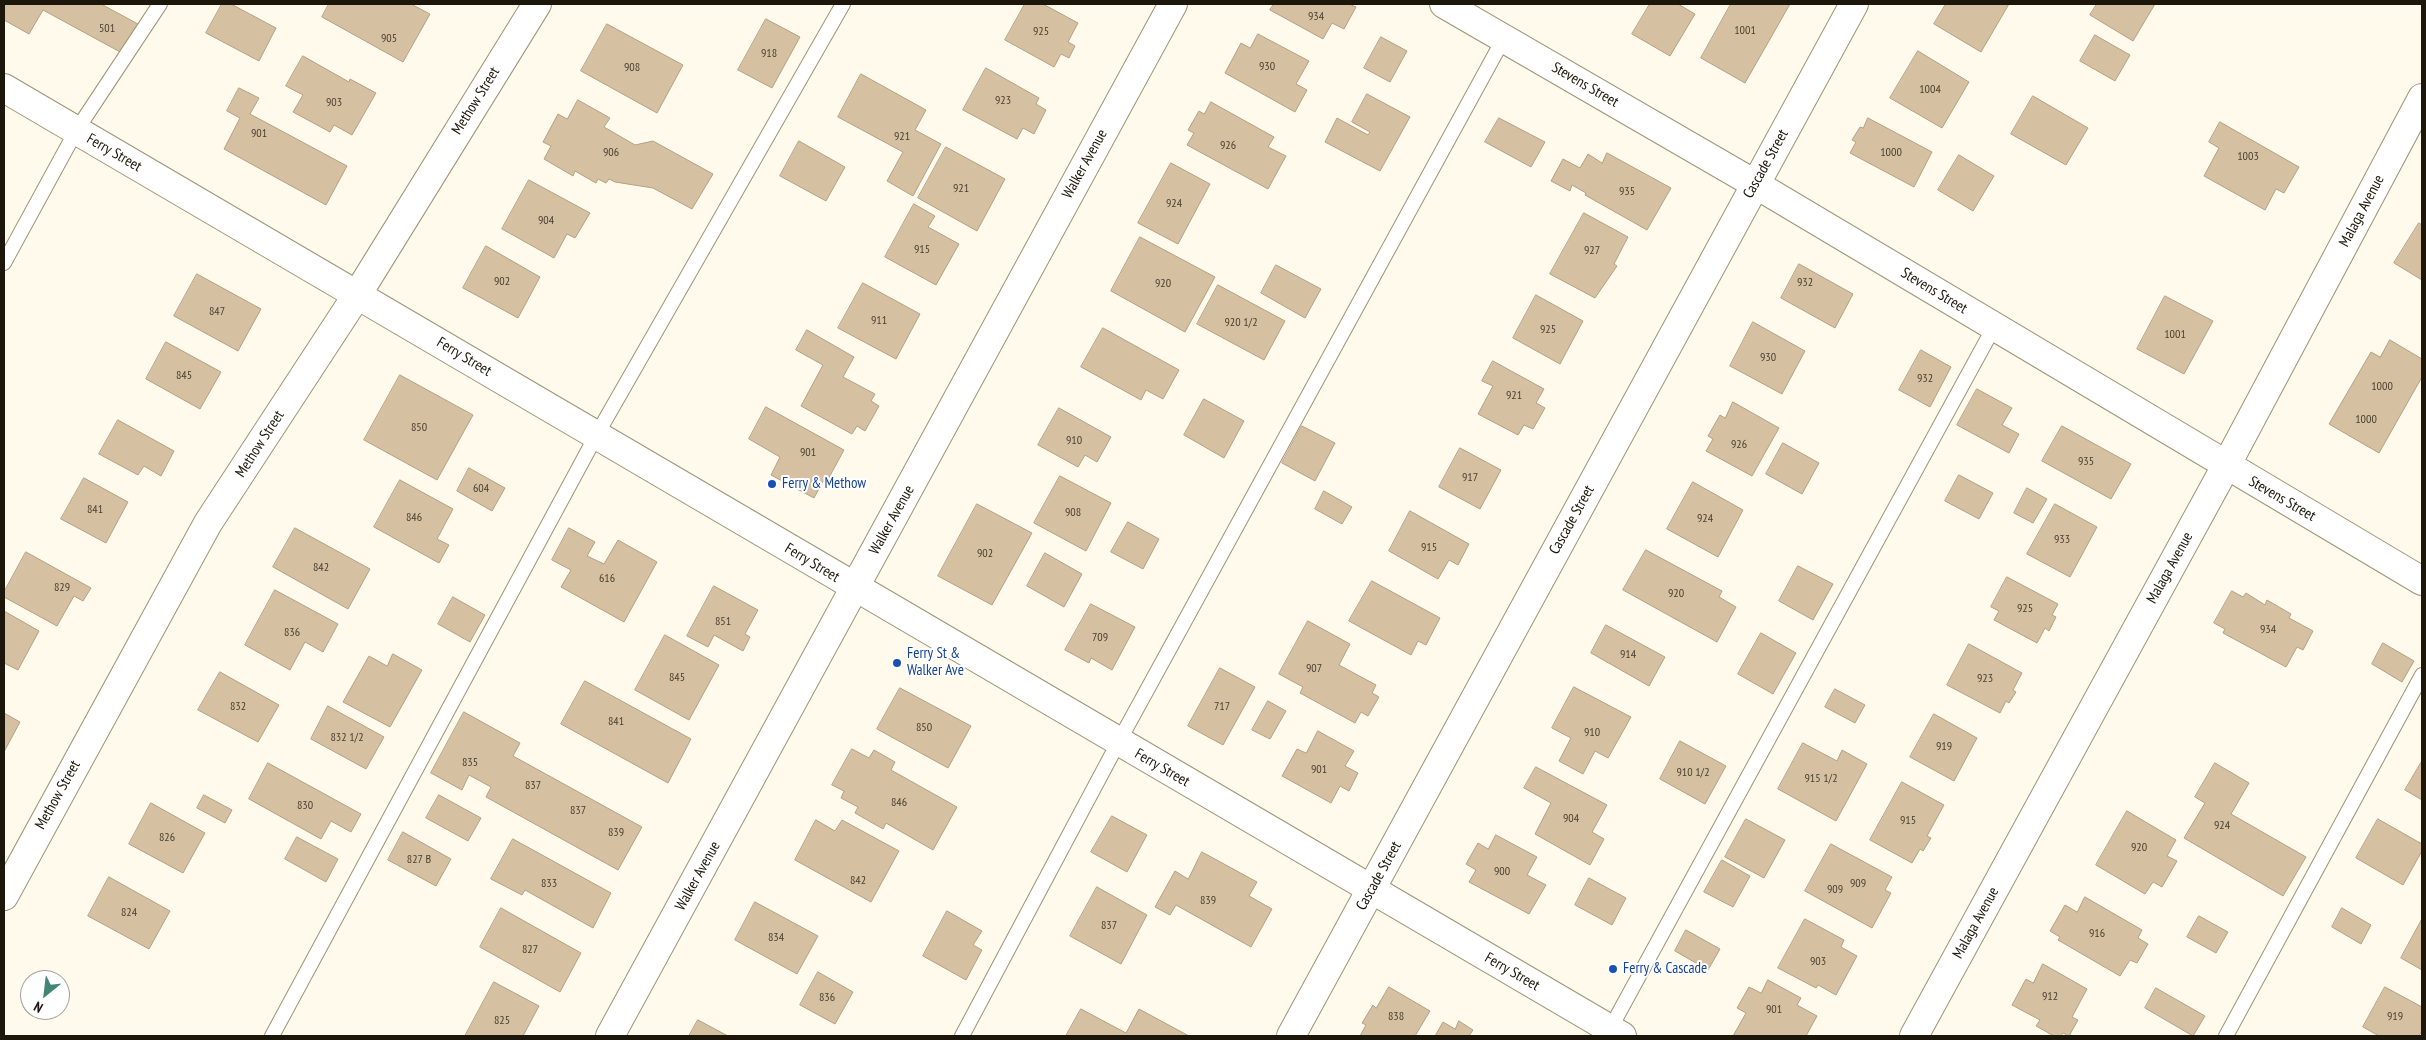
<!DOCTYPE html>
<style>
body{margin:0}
#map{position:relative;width:2426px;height:1040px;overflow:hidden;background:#fffaec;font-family:"PT Sans Narrow",sans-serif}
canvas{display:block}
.frame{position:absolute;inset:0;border:5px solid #1c170a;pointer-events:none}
.north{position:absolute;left:20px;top:970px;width:50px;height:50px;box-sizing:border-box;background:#fff;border:1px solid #a4a29d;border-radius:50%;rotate:209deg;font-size:14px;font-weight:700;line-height:20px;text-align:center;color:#1c170a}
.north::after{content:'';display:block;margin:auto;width:18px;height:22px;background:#428577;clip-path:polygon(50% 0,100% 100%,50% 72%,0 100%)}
</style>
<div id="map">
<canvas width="2426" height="1040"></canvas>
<div class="frame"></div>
<div class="north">N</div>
</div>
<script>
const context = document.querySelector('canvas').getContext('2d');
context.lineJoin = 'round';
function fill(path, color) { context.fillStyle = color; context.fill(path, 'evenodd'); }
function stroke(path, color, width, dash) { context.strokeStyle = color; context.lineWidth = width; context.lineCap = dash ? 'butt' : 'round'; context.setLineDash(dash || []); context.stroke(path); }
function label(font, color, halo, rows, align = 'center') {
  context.font = font + ' "PT Sans Narrow",sans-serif'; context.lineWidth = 4; context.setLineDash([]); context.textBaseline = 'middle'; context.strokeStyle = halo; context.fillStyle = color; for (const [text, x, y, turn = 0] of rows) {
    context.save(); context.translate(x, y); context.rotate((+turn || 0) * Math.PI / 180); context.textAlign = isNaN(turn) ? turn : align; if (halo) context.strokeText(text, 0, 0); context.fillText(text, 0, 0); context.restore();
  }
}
const building = new Path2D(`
 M 4,4 L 101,4 L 138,24 L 122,53 L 43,10 L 29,34 L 4,20 Z
 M 222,4 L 231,4 L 276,28 L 259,61 L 206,33 Z
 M 329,4 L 411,4 L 430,14 L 403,62 L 322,17 Z
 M 1025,4 L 1043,4 L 1078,23 L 1068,42 L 1075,46 L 1069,58 L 1061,54 L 1054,67 L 1005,40 Z
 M 1274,4 L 1349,4 L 1356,7 L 1344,29 L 1332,23 L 1323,39 L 1270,10 Z
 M 1650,4 L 1678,4 L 1695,14 L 1670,56 L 1632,34 Z
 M 1731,4 L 1790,4 L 1745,83 L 1701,58 Z
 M 1946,4 L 2009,4 L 1981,52 L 1934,24 Z
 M 2097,4 L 2155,4 L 2133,41 L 2090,15 Z
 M 766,19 L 800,37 L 772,88 L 738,70 Z
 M 607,24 L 683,65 L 657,113 L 581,71 Z
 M 1258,34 L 1309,61 L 1296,84 L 1307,90 L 1295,112 L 1225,73 L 1241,43 L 1250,48 Z
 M 2095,35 L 2130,55 L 2115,81 L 2080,61 Z
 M 1381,37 L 1407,51 L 1390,82 L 1364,68 Z
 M 1918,51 L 1969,82 L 1942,128 L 1890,98 Z
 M 303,56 L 349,82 L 350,79 L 376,93 L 352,135 L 334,125 L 330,132 L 293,112 L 303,95 L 286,86 Z
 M 986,68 L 1039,98 L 1036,104 L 1046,110 L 1034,134 L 1023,128 L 1017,139 L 963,110 Z
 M 861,74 L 926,110 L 915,130 L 941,144 L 913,196 L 887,181 L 903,152 L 838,117 Z
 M 239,88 L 259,98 L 250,114 L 347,166 L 326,205 L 224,149 L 240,118 L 227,111 Z
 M 1367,94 L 1410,117 L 1380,171 L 1325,142 L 1337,118 L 1368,135 L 1370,132 L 1352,122 Z
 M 2033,96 L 2088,128 L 2066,165 L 2011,134 Z
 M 578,100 L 610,118 L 604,127 L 635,145 L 653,141 L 713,174 L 692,209 L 653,188 L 615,182 L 609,179 L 606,183 L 598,179 L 596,183 L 575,171 L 573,176 L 544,159 L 551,146 L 543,142 L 558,114 L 567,119 Z
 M 1211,102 L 1274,137 L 1268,147 L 1286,156 L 1268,189 L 1187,145 L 1194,133 L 1188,130 L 1199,111 L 1204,114 Z
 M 1499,118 L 1545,142 L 1531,167 L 1485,142 Z
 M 1868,118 L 1932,152 L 1914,187 L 1850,153 L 1856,142 L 1852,140 L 1860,127 L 1863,128 Z
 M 2220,122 L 2299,167 L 2284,193 L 2276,189 L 2265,210 L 2204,176 L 2219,148 L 2209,142 Z
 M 799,141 L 845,167 L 826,201 L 780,176 Z
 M 946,147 L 1005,179 L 977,231 L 918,198 Z
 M 1607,153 L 1671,188 L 1647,230 L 1585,195 L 1586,193 L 1572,185 L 1570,191 L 1551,181 L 1563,159 L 1580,168 L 1588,154 L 1602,163 Z
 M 1959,155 L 1994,176 L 1973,211 L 1938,190 Z
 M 1171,163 L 1210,184 L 1178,244 L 1138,223 Z
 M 529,180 L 590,213 L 575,238 L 567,234 L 554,258 L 502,229 Z
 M 914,204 L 935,216 L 928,227 L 959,244 L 936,285 L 885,257 Z
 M 1584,213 L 1628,237 L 1614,264 L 1617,266 L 1595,298 L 1550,274 Z
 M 2419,223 L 2422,225 L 2422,280 L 2394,263 Z
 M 1140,237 L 1215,277 L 1185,332 L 1111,291 Z
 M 486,246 L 540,277 L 518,318 L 463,288 Z
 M 1799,264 L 1853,294 L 1835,328 L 1781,298 Z
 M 1276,265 L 1321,289 L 1305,318 L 1261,293 Z
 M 197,274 L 261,309 L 238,351 L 174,316 Z
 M 863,283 L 920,314 L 896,359 L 838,328 Z
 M 1218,285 L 1285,321 L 1264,360 L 1197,324 Z
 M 1536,295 L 1583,321 L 1560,364 L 1513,338 Z
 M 2165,296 L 2213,321 L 2184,374 L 2137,349 Z
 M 1753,322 L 1805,351 L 1782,394 L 1730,366 Z
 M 1103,328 L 1179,370 L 1163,399 L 1146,390 L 1141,400 L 1081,367 Z
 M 807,330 L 854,357 L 843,377 L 875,394 L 871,401 L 879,406 L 865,431 L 857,426 L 852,434 L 801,406 L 823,365 L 796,350 Z
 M 2390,340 L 2422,359 L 2422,377 L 2379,453 L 2329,424 L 2371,352 L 2380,357 Z
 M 166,342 L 221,372 L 200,409 L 146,379 Z
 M 1921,350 L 1951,367 L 1930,407 L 1899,390 Z
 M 1493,361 L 1544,389 L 1536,403 L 1545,408 L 1533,429 L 1524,425 L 1518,435 L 1478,414 L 1493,386 L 1482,381 Z
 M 400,375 L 473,415 L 437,480 L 364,440 Z
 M 1977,389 L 2012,408 L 2002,425 L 2019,434 L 2009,453 L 1957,425 Z
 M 1204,399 L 1244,421 L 1224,458 L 1184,435 Z
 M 1733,402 L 1779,428 L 1752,476 L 1706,451 L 1713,439 L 1708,436 L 1720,415 L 1725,418 Z
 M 766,407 L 844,450 L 826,483 L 823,481 L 814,498 L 771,475 L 780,457 L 749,439 Z
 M 1059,408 L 1111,437 L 1097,462 L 1085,455 L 1078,467 L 1038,445 Z
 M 118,420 L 174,451 L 161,476 L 144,466 L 138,475 L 99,454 Z
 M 1302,426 L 1335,443 L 1315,481 L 1282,463 Z
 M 2062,426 L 2131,464 L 2111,499 L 2042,461 Z
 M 1783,443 L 1819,463 L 1802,494 L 1766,474 Z
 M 1460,448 L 1501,470 L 1480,509 L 1439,487 Z
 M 469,468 L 505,488 L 492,511 L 457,491 Z
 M 1959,475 L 1993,493 L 1979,519 L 1945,501 Z
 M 1060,476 L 1111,503 L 1086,551 L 1034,523 Z
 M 84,478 L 128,502 L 106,543 L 61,519 Z
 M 400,480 L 453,509 L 437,539 L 449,545 L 439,563 L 374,527 Z
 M 1693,482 L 1743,510 L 1718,557 L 1667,529 Z
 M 2027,488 L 2047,499 L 2033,523 L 2014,513 Z
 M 1324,491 L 1352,507 L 1342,524 L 1315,509 Z
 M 977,504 L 1032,533 L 992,605 L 938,576 Z
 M 2055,504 L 2097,527 L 2070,577 L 2027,554 Z
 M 1410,511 L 1469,544 L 1458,565 L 1449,560 L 1438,579 L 1389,551 Z
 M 1128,522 L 1159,539 L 1143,569 L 1111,552 Z
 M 295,528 L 370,569 L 348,609 L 273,567 Z
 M 569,528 L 595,542 L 587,556 L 604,564 L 618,540 L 657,562 L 624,622 L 561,587 L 571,570 L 552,560 Z
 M 1646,550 L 1722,591 L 1719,597 L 1736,607 L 1717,642 L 1623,590 Z
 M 26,552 L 91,588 L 83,601 L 74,596 L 57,626 L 4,597 L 4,592 Z
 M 1045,553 L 1082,574 L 1064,607 L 1027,586 Z
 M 1798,566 L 1833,584 L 1813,620 L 1779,601 Z
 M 2007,577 L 2058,604 L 2052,615 L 2056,617 L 2049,631 L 2045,628 L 2037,643 L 1994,620 L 1999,611 L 1991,607 Z
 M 1372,581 L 1440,618 L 1426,645 L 1418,641 L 1411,655 L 1349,621 Z
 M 714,586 L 758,610 L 745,634 L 750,637 L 743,651 L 714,635 L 708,647 L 687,636 Z
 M 275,590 L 338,624 L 323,652 L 305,642 L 290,670 L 245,645 Z
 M 2232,591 L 2243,597 L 2246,593 L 2265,605 L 2267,600 L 2291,614 L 2289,618 L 2313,631 L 2303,650 L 2297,647 L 2286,667 L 2223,633 L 2225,629 L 2214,623 Z
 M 453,597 L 485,615 L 470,642 L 438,624 Z
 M 1091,604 L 1135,627 L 1112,670 L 1091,658 L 1089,663 L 1065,650 Z
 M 4,611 L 39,631 L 18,670 L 4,663 Z
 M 1308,621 L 1350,644 L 1339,665 L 1376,685 L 1372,693 L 1379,697 L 1368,716 L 1361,712 L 1355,723 L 1300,693 L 1303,687 L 1279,674 Z
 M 1606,625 L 1665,657 L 1649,686 L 1591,653 Z
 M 1761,633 L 1796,653 L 1773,694 L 1738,674 Z
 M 665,635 L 719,665 L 689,720 L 635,690 Z
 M 2383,643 L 2414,661 L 2402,682 L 2372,664 Z
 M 1969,644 L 2022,673 L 2013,690 L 2016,692 L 2009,703 L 2006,701 L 2000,713 L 1947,685 Z
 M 393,654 L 422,670 L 390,727 L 343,702 L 369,656 L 387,666 Z
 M 1220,668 L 1255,687 L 1223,745 L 1188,726 Z
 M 220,672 L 279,705 L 258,742 L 198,710 Z
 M 585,681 L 691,739 L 668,783 L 561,724 Z
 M 1574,687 L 1631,717 L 1608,758 L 1595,751 L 1583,774 L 1559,761 L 1571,738 L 1552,728 Z
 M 900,688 L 971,726 L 948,768 L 877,729 Z
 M 1835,689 L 1865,705 L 1855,723 L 1825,707 Z
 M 1268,701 L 1286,711 L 1270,739 L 1252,730 Z
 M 328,706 L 384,737 L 366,769 L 311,739 Z
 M 464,712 L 520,743 L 513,756 L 642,827 L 618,870 L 486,797 L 491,787 L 469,775 L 462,790 L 431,773 Z
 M 4,713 L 20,722 L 4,752 Z
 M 1934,714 L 1977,738 L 1954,781 L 1910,757 Z
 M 1318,731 L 1354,751 L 1345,766 L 1358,773 L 1349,791 L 1340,786 L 1331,803 L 1282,776 L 1297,749 L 1306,753 Z
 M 1680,741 L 1726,766 L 1705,804 L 1660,779 Z
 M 1803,743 L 1837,761 L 1842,750 L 1867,764 L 1836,821 L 1778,789 Z
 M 852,749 L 869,758 L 874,750 L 895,762 L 891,770 L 957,807 L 933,850 L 886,823 L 883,829 L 855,813 L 858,807 L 841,798 L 844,791 L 832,785 Z
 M 2422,761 L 2422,800 L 2405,790 Z
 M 268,763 L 361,814 L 351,832 L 331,821 L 321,839 L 249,799 Z
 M 2215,763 L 2249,783 L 2231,814 L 2306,857 L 2283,896 L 2184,838 L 2205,803 L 2195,797 Z
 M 1536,767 L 1607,805 L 1592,832 L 1604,839 L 1590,865 L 1535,834 L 1551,803 L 1524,788 Z
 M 1902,782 L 1944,805 L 1927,836 L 1931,838 L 1923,851 L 1920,849 L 1912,863 L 1870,840 Z
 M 204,795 L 232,810 L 225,823 L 197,808 Z
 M 439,795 L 481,818 L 468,841 L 426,818 Z
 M 151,803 L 205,833 L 183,873 L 129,844 Z
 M 2127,811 L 2176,840 L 2167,856 L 2177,861 L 2162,887 L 2153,882 L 2145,894 L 2096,865 Z
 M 1112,816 L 1147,835 L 1127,872 L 1091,852 Z
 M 1746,819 L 1785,840 L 1764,878 L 1725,857 Z
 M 2378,819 L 2422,844 L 2422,851 L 2403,885 L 2356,858 Z
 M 816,820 L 835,831 L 842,820 L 899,851 L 871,902 L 795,860 Z
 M 403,832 L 451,859 L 436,886 L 388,860 Z
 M 1496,835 L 1537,857 L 1527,875 L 1546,885 L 1529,914 L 1469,882 L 1476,870 L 1466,864 L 1478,843 L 1488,849 Z
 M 297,837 L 338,859 L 326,882 L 285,859 Z
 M 513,839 L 611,893 L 593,928 L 525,890 L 522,895 L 491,879 Z
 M 1831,844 L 1892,877 L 1885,890 L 1891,893 L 1872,928 L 1805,891 Z
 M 1202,852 L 1257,882 L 1249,896 L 1272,909 L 1251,947 L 1176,905 L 1170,915 L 1155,907 L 1175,871 L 1188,879 Z
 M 1722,860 L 1750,876 L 1733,907 L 1704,892 Z
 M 109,877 L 170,911 L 149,949 L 88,916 Z
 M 1589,878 L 1626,898 L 1612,925 L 1575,905 Z
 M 1097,887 L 1147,915 L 1121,964 L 1070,936 Z
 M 2085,897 L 2142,930 L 2138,938 L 2148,944 L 2137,963 L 2130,960 L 2120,976 L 2058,940 L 2060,937 L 2050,931 L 2065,905 L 2077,912 Z
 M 755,902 L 818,936 L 797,974 L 735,940 Z
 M 501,908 L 581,953 L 560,992 L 480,947 Z
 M 2342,908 L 2371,925 L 2361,944 L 2332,927 Z
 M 947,911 L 982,931 L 973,945 L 982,950 L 966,980 L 923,956 Z
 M 2199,916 L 2228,932 L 2216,953 L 2187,937 Z
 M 1805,919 L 1844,940 L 1841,947 L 1857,956 L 1836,995 L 1818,985 L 1816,988 L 1778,968 Z
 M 2422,919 L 2422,970 L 2401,958 Z
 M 1686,930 L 1720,949 L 1708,970 L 1675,951 Z
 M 2043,964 L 2087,989 L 2072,1017 L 2078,1020 L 2069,1036 L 2063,1033 L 2061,1036 L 2054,1036 L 2036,1026 L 2040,1020 L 2012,1005 L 2026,979 L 2033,983 Z
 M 818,972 L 853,992 L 835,1024 L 800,1005 Z
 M 1768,980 L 1801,998 L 1797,1005 L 1817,1016 L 1806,1036 L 1733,1036 L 1746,1013 L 1737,1008 L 1749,987 L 1761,993 Z
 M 494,982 L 539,1006 L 523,1036 L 465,1036 Z
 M 1389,987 L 1430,1011 L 1415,1036 L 1360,1036 L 1366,1025 L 1362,1023 L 1373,1005 L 1376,1008 Z
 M 2385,987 L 2422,1007 L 2422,1030 L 2419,1036 L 2379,1036 L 2363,1027 Z
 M 2156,988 L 2205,1016 L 2193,1036 L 2145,1008 Z
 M 1081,1009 L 1126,1033 L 1139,1009 L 1189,1036 L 1066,1036 Z
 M 698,1020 L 728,1036 L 689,1036 Z
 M 1459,1021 L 1473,1030 L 1469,1036 L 1435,1036 L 1443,1022 L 1455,1029 Z`);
const lane = new Path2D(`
 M 4,263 L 76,131 L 160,4
 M 1610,1029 L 1994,327
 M 272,1036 L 596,436 L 843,4
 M 962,1036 L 1118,743 L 1504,38
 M 2226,1036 L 2422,675`);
const street = new Path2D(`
 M 1444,4 L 1755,184 L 2422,581
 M 4,896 L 208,523 L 357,295 L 537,4
 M 610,1036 L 1173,4
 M 1291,1036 L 1854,4
 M 1914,1036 L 2226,466 L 2422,98`);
const secondary = new Path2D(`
 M 4,88 L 1622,1036`);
const markers = [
 [772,484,5,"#1a4fb4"],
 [897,663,5,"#1a4fb4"],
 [1613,969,5,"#1a4fb4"]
];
const numberNames = [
 ["934",1316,17],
 ["501",107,29],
 ["1001",1745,31],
 ["925",1041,32],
 ["905",389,39],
 ["918",769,54],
 ["930",1267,67],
 ["908",632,68],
 ["1004",1930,90],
 ["923",1003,101],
 ["903",334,103],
 ["901",259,134],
 ["921",902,137],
 ["926",1228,146],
 ["906",611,153],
 ["1000",1891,153],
 ["1003",2248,157],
 ["921",961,189],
 ["935",1627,192],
 ["924",1174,204],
 ["904",546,221],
 ["915",922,250],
 ["927",1592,251],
 ["902",502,282],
 ["932",1805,283],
 ["920",1163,284],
 ["847",217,312],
 ["911",879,321],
 ["920 1/2",1241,323],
 ["925",1548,330],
 ["1001",2175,335],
 ["930",1768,358],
 ["845",184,376],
 ["932",1925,379],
 ["1000",2382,387],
 ["921",1514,396],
 ["1000",2366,420],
 ["850",419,428],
 ["910",1074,441],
 ["926",1739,445],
 ["901",808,453],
 ["935",2086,462],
 ["917",1470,478],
 ["604",481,489],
 ["841",95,510],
 ["908",1073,513],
 ["846",414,518],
 ["924",1705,519],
 ["933",2062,540],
 ["915",1429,548],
 ["902",985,554],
 ["842",321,568],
 ["616",607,579],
 ["829",62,588],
 ["920",1676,594],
 ["925",2025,609],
 ["851",723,622],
 ["934",2268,630],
 ["836",292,633],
 ["709",1100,638],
 ["914",1628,655],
 ["907",1314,669],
 ["845",677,678],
 ["923",1985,679],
 ["832",238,707],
 ["717",1222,707],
 ["841",616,722],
 ["850",924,728],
 ["910",1592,733],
 ["832 1/2",347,738],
 ["919",1944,747],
 ["835",470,763],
 ["901",1319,770],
 ["910 1/2",1693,773],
 ["915 1/2",1821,779],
 ["837",533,786],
 ["846",899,803],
 ["830",305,806],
 ["837",578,811],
 ["904",1571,819],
 ["915",1908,821],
 ["924",2222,826],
 ["839",616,833],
 ["826",167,838],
 ["920",2139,848],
 ["827 B",419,860],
 ["900",1502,872],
 ["842",858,881],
 ["833",549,884],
 ["909",1858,884],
 ["909",1835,890],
 ["839",1208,901],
 ["824",129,913],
 ["837",1109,926],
 ["916",2097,934],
 ["834",776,938],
 ["827",530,950],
 ["903",1818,962],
 ["912",2050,997],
 ["836",827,998],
 ["901",1774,1010],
 ["838",1396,1017],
 ["919",2395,1017],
 ["825",502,1021]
];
const streetNames = [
 ["Stevens Street",1585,85,30],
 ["Methow Street",476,101,-58],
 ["Ferry Street",114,153,30],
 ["Walker Avenue",1085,164,-61],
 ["Cascade Street",1766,164,-61],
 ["Malaga Avenue",2362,211,-62],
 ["Stevens Street",1934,291,31],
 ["Ferry Street",464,357,31],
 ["Methow Street",260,444,-57],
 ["Stevens Street",2282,499,30],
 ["Walker Avenue",892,520,-61],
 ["Cascade Street",1572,520,-61],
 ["Ferry Street",812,563,31],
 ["Malaga Avenue",2170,568,-61],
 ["Ferry Street",1162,768,30],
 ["Methow Street",58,795,-61],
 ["Walker Avenue",698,876,-61],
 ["Cascade Street",1379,876,-61],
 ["Malaga Avenue",1976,923,-61],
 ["Ferry Street",1512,972,30]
];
const transitNames = [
 ["Ferry & Methow",782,484],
 ["Ferry St &",907,654],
 ["Walker Ave",907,671],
 ["Ferry & Cascade",1623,969]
];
fill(building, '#d6c0a2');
stroke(building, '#b5a082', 1);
stroke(lane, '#9f9473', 16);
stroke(street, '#9f9473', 30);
stroke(secondary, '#9f9473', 30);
stroke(lane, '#fff', 14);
stroke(street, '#fff', 28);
stroke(secondary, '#fff', 28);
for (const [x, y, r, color] of markers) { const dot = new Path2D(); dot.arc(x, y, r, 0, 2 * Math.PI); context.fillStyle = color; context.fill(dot); stroke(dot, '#fff', 2); }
label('12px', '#4a4130', null, numberNames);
label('15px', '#1c170a', '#fff', streetNames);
label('15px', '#164399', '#fff', transitNames, 'left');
</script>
